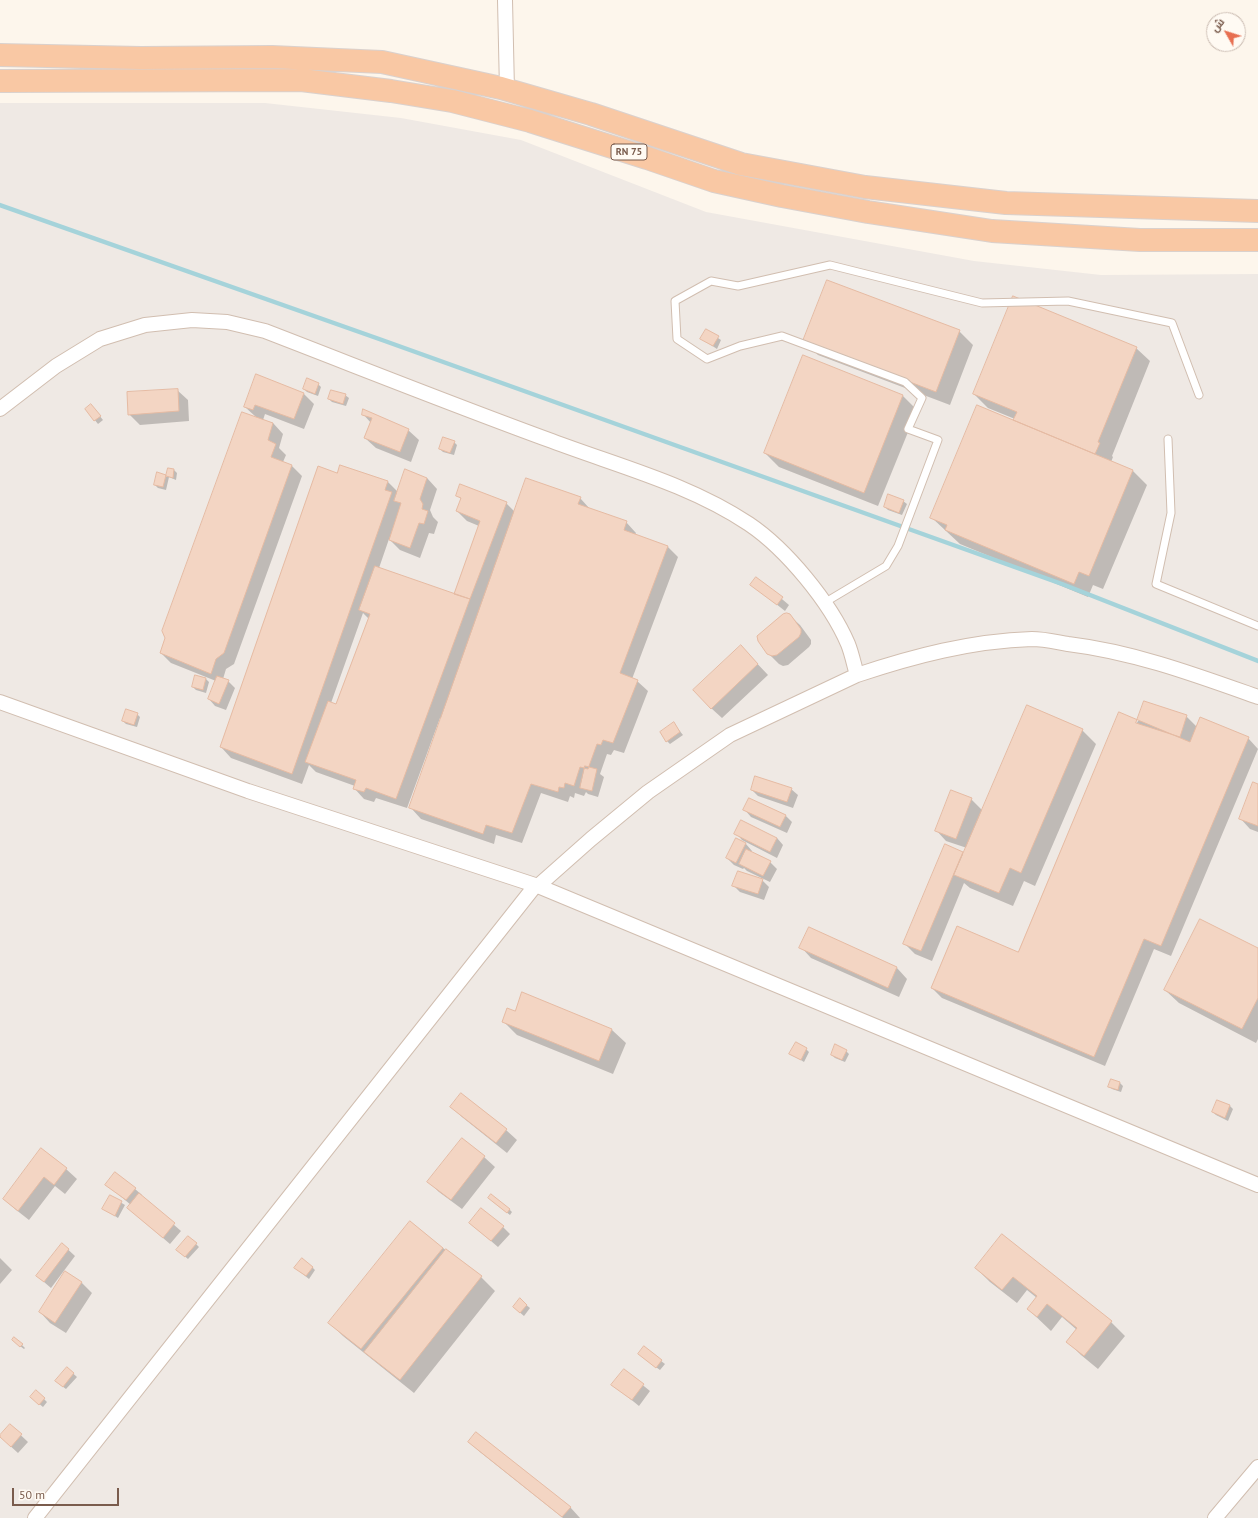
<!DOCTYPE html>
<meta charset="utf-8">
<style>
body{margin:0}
#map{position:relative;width:1258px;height:1518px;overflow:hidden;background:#fdf6ec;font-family:"PT Sans",Cairo,sans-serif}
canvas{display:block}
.north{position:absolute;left:1206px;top:12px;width:40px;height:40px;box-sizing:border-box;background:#fffaf3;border:1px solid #cabbb1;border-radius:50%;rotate:309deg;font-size:11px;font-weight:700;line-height:16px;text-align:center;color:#7a5c4d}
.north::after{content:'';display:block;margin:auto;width:14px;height:18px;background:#e76f51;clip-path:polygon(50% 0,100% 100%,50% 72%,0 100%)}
.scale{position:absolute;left:12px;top:1488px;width:107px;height:18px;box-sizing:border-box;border:2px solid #7a5c4d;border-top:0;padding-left:5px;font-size:12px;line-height:14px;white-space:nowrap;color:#7a5c4d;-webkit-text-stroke:3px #fffaf3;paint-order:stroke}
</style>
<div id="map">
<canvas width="1258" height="1518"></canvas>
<div class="north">ش</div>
<div class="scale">50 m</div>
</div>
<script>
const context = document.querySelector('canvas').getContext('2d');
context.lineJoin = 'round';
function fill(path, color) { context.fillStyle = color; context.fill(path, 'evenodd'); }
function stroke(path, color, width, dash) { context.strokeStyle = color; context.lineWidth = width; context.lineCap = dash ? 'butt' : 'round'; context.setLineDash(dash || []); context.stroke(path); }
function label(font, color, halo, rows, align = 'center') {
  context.font = font + ' "PT Sans",sans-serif'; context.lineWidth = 3; context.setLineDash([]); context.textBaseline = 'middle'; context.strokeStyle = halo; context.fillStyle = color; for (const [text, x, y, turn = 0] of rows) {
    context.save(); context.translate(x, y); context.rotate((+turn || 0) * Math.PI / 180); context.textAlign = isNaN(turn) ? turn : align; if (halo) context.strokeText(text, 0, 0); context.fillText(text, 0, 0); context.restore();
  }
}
const industrial = new Path2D(`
 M 0,103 L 265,103 L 401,118 L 521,140 L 706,212 L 974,261 L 1101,275 L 1258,274 L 1258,1518 L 0,1518 Z`);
const shadow = new Path2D(`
 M 706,330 L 721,340 L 717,349 L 702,339 Z
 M 959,331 L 973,345 L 950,405 L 818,355 L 804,341 Z
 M 1136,348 L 1150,361 L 1112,456 L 1113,457 L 1111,462 L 1133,471 L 1147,485 L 1103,589 L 1093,585 L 1088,597 L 960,544 L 931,517 L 1015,419 L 988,408 L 974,394 Z
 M 803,356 L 903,396 L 917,410 L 878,506 L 779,467 L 765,453 Z
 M 318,384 L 321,387 L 318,396 L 307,392 L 304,389 Z
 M 177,390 L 188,400 L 189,421 L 140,425 L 129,414 Z
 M 304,394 L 314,404 L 304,429 L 265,414 L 263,420 L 273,423 L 283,434 L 279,448 L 286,455 L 283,462 L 292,466 L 302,476 L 234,664 L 226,669 L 223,679 L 228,681 L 235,688 L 226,710 L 215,706 L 209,699 L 216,681 L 171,663 L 161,653 L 256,417 L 245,407 Z
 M 345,395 L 349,398 L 346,406 L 332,402 L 329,399 Z
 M 86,409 L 94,409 L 103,420 L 98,424 Z
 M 363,414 L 408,430 L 419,440 L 411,462 L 376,448 L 365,438 L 371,423 Z
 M 454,442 L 457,445 L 454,455 L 443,452 L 440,449 Z
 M 341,466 L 388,482 L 398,492 L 427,478 L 437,489 L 430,510 L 433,517 L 438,522 L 434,534 L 429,533 L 420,558 L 400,550 L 389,539 L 379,568 L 454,595 L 479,526 L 467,521 L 457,511 L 462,500 L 457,495 L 506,503 L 515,512 L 580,498 L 590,509 L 626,522 L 636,533 L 635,535 L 668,547 L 678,557 L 632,679 L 637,681 L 648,691 L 624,753 L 614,750 L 611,755 L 607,754 L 600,774 L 604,777 L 598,797 L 588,794 L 586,792 L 584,796 L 575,793 L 574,798 L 570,796 L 568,802 L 541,793 L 522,843 L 496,835 L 494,844 L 421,819 L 411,808 L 442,719 L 440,718 L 407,808 L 376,798 L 374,802 L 364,799 L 354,788 L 355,786 L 316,772 L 309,765 L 302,784 L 231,758 L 221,747 ZM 363,613 L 369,619 L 336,705 L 331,703 Z
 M 169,469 L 174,470 L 177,473 L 176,480 L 169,477 L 166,490 L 158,488 L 155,485 L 165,475 L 167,477 Z
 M 903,501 L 907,504 L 902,515 L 888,510 L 885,507 Z
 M 757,578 L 789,605 L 785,611 L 752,585 Z
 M 789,615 L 800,625 L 811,640 L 811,644 L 809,647 L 788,665 L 783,666 L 779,664 L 768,653 Z
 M 751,657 L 768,675 L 722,718 L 711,708 Z
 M 196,677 L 206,679 L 209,682 L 206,693 L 196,690 L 193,687 Z
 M 137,714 L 140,717 L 137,727 L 126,724 L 123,721 Z
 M 1186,716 L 1197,727 L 1248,738 L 1258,749 L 1171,956 L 1154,949 L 1105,1066 L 942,998 L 932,988 L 1018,953 L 1138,721 Z
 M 674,724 L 683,735 L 670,744 L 667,741 Z
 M 1082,730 L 1096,744 L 1035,886 L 1024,881 L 1013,906 L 970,888 L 964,883 L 932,961 L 915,954 L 905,944 L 962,853 L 964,855 L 967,848 L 946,841 L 936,830 L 971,799 L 983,811 Z
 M 1258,785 L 1258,832 L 1250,829 L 1240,818 Z
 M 791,789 L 798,795 L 793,808 L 758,796 L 752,790 Z
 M 745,810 L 785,815 L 792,822 L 787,833 L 751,817 Z
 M 736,833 L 777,838 L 783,845 L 777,858 L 742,840 Z
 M 736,839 L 746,844 L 752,851 L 751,853 L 770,862 L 777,869 L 770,882 L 747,871 L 744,868 L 743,869 L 734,865 L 727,858 Z
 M 762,880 L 769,887 L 764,900 L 740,892 L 734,886 Z
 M 809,928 L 897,968 L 907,979 L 899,997 L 811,958 L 801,947 Z
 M 1258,949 L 1258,1039 L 1256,1043 L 1179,1003 L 1165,990 Z
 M 515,1012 L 612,1030 L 626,1043 L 613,1074 L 517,1035 L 503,1021 Z
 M 806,1049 L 809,1052 L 804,1062 L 791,1054 Z
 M 846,1051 L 849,1054 L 845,1062 L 835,1058 L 832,1055 Z
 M 1111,1080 L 1120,1083 L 1123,1086 L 1121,1092 L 1112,1089 L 1109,1086 Z
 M 461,1094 L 506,1130 L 517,1140 L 507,1153 L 462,1117 L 451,1107 Z
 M 1218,1101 L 1230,1106 L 1233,1109 L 1228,1121 L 1216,1115 L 1213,1112 Z
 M 41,1150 L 66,1169 L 77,1179 L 65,1194 L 55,1186 L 29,1220 L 15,1209 L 4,1199 Z
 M 484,1157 L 495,1167 L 462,1209 L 439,1192 L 429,1182 Z
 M 107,1185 L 135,1189 L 142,1195 L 141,1196 L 181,1231 L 170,1244 L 135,1214 L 131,1205 Z
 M 110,1196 L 125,1205 L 118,1218 L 104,1209 Z
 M 492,1201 L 509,1209 L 512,1212 L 510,1215 Z
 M 470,1223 L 503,1227 L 510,1234 L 498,1247 Z
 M 1002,1235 L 1111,1322 L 1125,1336 L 1098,1369 L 1081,1355 L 1068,1342 L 1077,1330 L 1062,1317 L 1051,1331 L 1028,1309 L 1037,1298 L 1027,1290 L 1017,1303 L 990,1282 L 976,1268 Z
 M 62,1244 L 75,1256 L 51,1288 L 37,1276 Z
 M 196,1244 L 199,1247 L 188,1259 L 181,1253 Z
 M 443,1248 L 481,1277 L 495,1291 L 414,1393 L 343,1336 L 329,1322 Z
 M 0,1258 L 12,1270 L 0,1284 Z
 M 312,1267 L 315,1270 L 309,1279 L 299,1271 Z
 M 64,1271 L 81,1282 L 92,1293 L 66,1333 L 50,1323 L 40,1312 L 65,1272 Z
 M 520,1300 L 530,1308 L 524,1316 L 517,1310 Z
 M 16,1343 L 22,1345 L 25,1348 L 24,1349 Z
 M 644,1348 L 665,1364 L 660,1370 L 642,1357 Z
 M 67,1368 L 77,1377 L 66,1389 L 59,1384 Z
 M 624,1370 L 650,1391 L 639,1406 L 613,1385 Z
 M 31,1397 L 44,1399 L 47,1402 L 43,1407 Z
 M 10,1425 L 28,1442 L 18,1453 L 7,1443 Z
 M 469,1442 L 570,1507 L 580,1518 L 563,1518 L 480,1452 Z`);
const stream = new Path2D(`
 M 0,205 L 382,340 L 1062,584 L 1258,661`);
const building = new Path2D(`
 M 827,280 L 960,330 L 936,392 L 803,341 Z
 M 1013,296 L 1137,347 L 1098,442 L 1100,443 L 1095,454 L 1013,420 L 1017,412 L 973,394 Z
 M 706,329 L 719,336 L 713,346 L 700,339 Z
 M 803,355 L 903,395 L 864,493 L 764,453 Z
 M 256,374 L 304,393 L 294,419 L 255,405 L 253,410 L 244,407 Z
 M 307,378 L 319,383 L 315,394 L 303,389 Z
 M 178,389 L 179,411 L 128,415 L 127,392 Z
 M 331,390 L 346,394 L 343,404 L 328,399 Z
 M 91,404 L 101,416 L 94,421 L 85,409 Z
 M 977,405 L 1133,470 L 1089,576 L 1079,572 L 1074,584 L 945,530 L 947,525 L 930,518 Z
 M 363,409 L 409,429 L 400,452 L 364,438 L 372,418 L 362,415 Z
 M 242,412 L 273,423 L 268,440 L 276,444 L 271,457 L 292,465 L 224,653 L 216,659 L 211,674 L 160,653 L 165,638 L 162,631 Z
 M 443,437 L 455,441 L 450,453 L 439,449 Z
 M 340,465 L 388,481 L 385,490 L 392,492 L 292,774 L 220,747 L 318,466 L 337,473 Z
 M 168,468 L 174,469 L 173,478 L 166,476 Z
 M 405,469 L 427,478 L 420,499 L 423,504 L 422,509 L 428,511 L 424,524 L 419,523 L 410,548 L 389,540 L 401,503 L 394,501 Z
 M 157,472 L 166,475 L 163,487 L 154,485 Z
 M 526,478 L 581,497 L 578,504 L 627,521 L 624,530 L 668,546 L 620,673 L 638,680 L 613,743 L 603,740 L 601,745 L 597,744 L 588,769 L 580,767 L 574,786 L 565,783 L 564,788 L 559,787 L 558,792 L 531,784 L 512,833 L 486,825 L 483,834 L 409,808 Z
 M 460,484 L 507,502 L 470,599 L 454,594 L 480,521 L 456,511 L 461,498 L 456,496 Z
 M 888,494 L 904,500 L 899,513 L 884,507 Z
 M 375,566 L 470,599 L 396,799 L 366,788 L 364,792 L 353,789 L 356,780 L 305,762 L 328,701 L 336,704 L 370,614 L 359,610 Z
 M 756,577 L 783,597 L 777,605 L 750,585 Z
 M 787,613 L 790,614 L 801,629 L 801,633 L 799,637 L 777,655 L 772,656 L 767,654 L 758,641 L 757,636 L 783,614 Z
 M 741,645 L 758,664 L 711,709 L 693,690 Z
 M 195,675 L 206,678 L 203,690 L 192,687 Z
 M 217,676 L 229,680 L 219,704 L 208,699 Z
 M 1144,701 L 1187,715 L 1180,737 L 1136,723 Z
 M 1027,705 L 1083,729 L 1021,873 L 1010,868 L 999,893 L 954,875 Z
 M 126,709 L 138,713 L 134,725 L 122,721 Z
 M 1119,712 L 1190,742 L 1200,717 L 1249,737 L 1161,946 L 1144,939 L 1094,1057 L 931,988 L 957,926 L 1018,952 Z
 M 674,722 L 680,732 L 666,742 L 660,732 Z
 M 585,766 L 597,769 L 592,791 L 580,788 Z
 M 755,776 L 792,788 L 787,802 L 751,790 Z
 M 1253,782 L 1258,784 L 1258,826 L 1239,819 Z
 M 951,790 L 972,798 L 956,839 L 935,831 Z
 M 749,798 L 786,815 L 780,827 L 743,810 Z
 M 741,820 L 777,838 L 770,852 L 734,834 Z
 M 736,838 L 746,843 L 736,863 L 726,858 Z
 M 945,844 L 963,852 L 921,951 L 903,944 Z
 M 746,849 L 771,861 L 763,876 L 739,864 Z
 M 738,871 L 763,879 L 758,894 L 732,886 Z
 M 1200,919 L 1258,948 L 1258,998 L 1242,1029 L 1164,990 Z
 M 809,927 L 897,967 L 888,988 L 799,948 Z
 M 522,992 L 612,1029 L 599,1061 L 502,1022 L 507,1008 L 515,1011 Z
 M 796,1042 L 807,1048 L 801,1060 L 789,1054 Z
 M 835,1044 L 847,1050 L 842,1060 L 831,1055 Z
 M 1111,1079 L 1120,1082 L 1118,1090 L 1108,1087 Z
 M 461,1093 L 507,1129 L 496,1143 L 450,1107 Z
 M 1217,1100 L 1230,1105 L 1225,1118 L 1212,1112 Z
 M 462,1138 L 485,1156 L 451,1200 L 427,1182 Z
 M 41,1148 L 67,1168 L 54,1185 L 44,1177 L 18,1211 L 3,1199 Z
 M 115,1172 L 136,1188 L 126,1200 L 105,1185 Z
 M 139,1193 L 175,1223 L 163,1238 L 127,1208 Z
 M 491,1194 L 510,1209 L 507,1213 L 488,1198 Z
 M 110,1195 L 122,1201 L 115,1216 L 102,1209 Z
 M 481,1208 L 504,1226 L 491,1241 L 469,1223 Z
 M 410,1221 L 443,1248 L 361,1349 L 328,1323 Z
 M 1002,1234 L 1112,1321 L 1084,1356 L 1066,1342 L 1077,1328 L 1047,1304 L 1037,1317 L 1027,1309 L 1037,1296 L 1013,1277 L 1002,1290 L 975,1268 Z
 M 188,1236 L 197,1243 L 185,1257 L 176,1250 Z
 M 62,1243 L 69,1249 L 44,1282 L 36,1276 Z
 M 446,1249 L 482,1276 L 400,1380 L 364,1352 Z
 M 302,1258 L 313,1267 L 306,1276 L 294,1268 Z
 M 65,1271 L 82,1282 L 55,1323 L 39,1312 Z
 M 520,1298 L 527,1305 L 520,1313 L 513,1307 Z
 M 14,1337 L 23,1344 L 20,1347 L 12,1340 Z
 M 644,1346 L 662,1360 L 656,1368 L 638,1354 Z
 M 67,1367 L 74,1373 L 63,1387 L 55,1381 Z
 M 624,1369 L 644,1384 L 632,1400 L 611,1385 Z
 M 36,1390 L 45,1398 L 39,1405 L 30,1397 Z
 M 10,1424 L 22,1434 L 11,1447 L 0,1437 L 0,1435 Z
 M 476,1432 L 571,1507 L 562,1517 L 468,1442 Z`);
const service = new Path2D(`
 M 1168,439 L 1171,513 L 1156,584 L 1258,626
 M 824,603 L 886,566 L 898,546 L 938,440 L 908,429 L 922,398 L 905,382 L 782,336 L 740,346 L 707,359 L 677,339 L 675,301 L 711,281 L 738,286 L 830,265 L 982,303 L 1068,301 L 1172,323 L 1199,395`);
const minor = new Path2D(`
 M 505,0 L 507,90
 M 0,409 L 56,366 L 100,339 L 145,325 L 192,320 L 227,322 L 265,331 C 361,368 456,406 552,441 C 618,466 689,484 749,524 C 786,549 830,602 848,644 C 852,654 854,665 857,675 L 730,735 L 648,792 L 591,839 L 538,886
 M 857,675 C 914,656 971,641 1032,639 C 1044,639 1056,642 1068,644 C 1134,652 1196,675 1258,697
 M 0,702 L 248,791 L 538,886 L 1258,1185
 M 35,1518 L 535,886
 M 1215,1518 L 1258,1467`);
const trunk = new Path2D(`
 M 0,55 L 141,58 L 272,57 L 382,62 L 501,88 L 591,114 L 741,164 L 865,187 L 1006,203 L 1258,211
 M 0,81 L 301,80 L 391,91 L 452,101 L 530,121 L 647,158 L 714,181 L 782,196 L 868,212 L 992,231 L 1140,240 L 1258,240`);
const shields = [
 [629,152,36]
];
const shieldNames = [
 ["RN 75",629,152]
];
fill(industrial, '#efe9e4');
fill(shadow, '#0003');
stroke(stream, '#a5d3da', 4.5);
fill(building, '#f3d5c3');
stroke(building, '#e6bba3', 1);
stroke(service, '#d1beb0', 9);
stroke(minor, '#d1beb0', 16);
stroke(trunk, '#dad1cd', 24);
stroke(service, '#fff', 7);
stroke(minor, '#fff', 14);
stroke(trunk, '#f9c8a4', 22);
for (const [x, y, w] of shields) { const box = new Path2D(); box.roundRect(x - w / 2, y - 8, w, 16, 3); context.fillStyle = '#fffaf3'; context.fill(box); stroke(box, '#7a5c4d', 1); }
label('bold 10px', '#7a5c4d', null, shieldNames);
</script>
